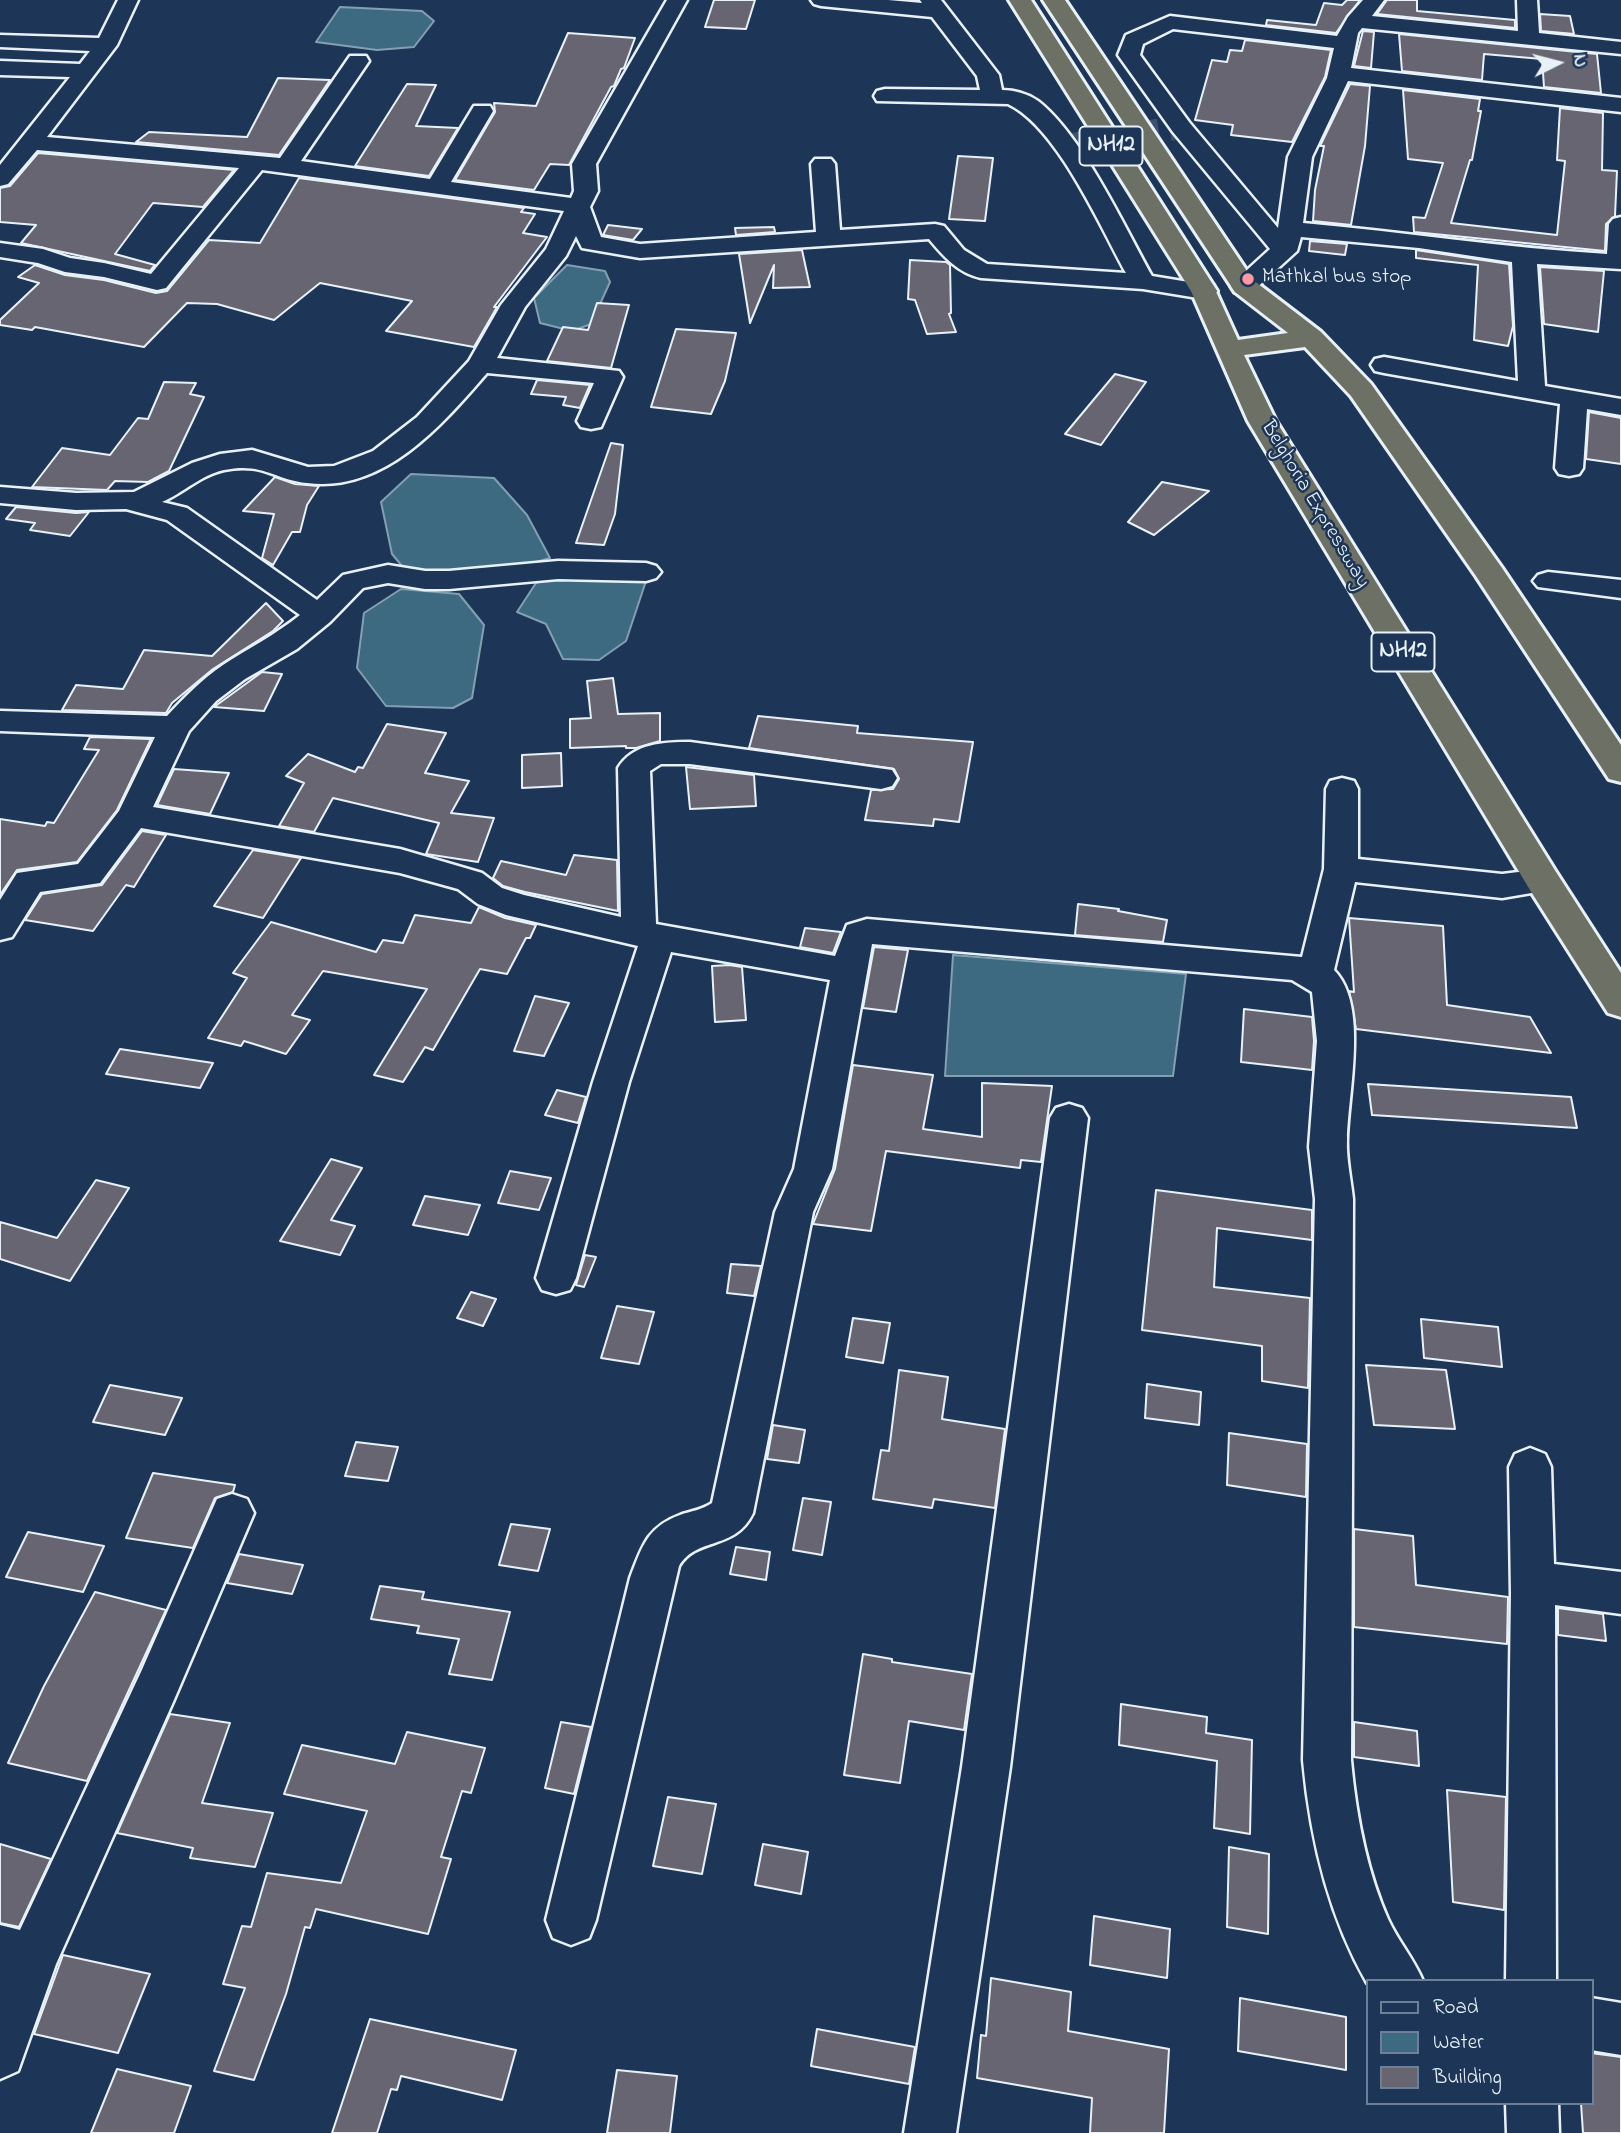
<!DOCTYPE html>
<style>
body{margin:0}
#map{position:relative;width:1621px;height:2133px;overflow:hidden;background:#1d3557;font-family:"Indie Flower",sans-serif}
canvas{display:block}
.legend{position:absolute;left:1366px;top:1979px;width:228px;height:126px;box-sizing:border-box;background:#1d3557;border:2px solid #6e8097;margin:0;padding:9px 12px;list-style:none;font-size:21px;color:#e8f1f8}
.legend li{display:flex;align-items:center;gap:14px;height:35px}
.legend b{width:35px;border:2px solid #6e8097}
.north{position:absolute;left:1523px;top:28px;width:70px;height:70px;-webkit-text-stroke:5px #1d3557;paint-order:stroke;rotate:84deg;font-size:19px;font-weight:700;line-height:28px;text-align:center;color:#e8f1f8}
.north::after{content:'';display:block;margin:auto;width:24px;height:32px;background:#e8f1f8;clip-path:polygon(50% 0,100% 100%,50% 72%,0 100%)}
</style>
<div id="map">
<canvas width="1621" height="2133"></canvas>
<ul class="legend">
<li><b style="height:9px;background:#1d3557"></b>Road</li>
<li><b style="height:19px;background:#3e6a81"></b>Water</li>
<li><b style="height:19px;background:#686573"></b>Building</li>
</ul>
<div class="north">N</div>
</div>
<script>
const context = document.querySelector('canvas').getContext('2d');
context.lineJoin = 'round';
function fill(path, color) { context.fillStyle = color; context.fill(path, 'evenodd'); }
function stroke(path, color, width, dash) { context.strokeStyle = color; context.lineWidth = width; context.lineCap = dash ? 'butt' : 'round'; context.setLineDash(dash || []); context.stroke(path); }
function label(font, color, halo, rows, align = 'center') {
  context.font = font + ' "Indie Flower",sans-serif'; context.lineWidth = 5; context.setLineDash([]); context.textBaseline = 'middle'; context.strokeStyle = halo; context.fillStyle = color; for (const [text, x, y, turn = 0] of rows) {
    context.save(); context.translate(x, y); context.rotate((+turn || 0) * Math.PI / 180); context.textAlign = isNaN(turn) ? turn : align; if (halo) context.strokeText(text, 0, 0); context.fillText(text, 0, 0); context.restore();
  }
}
const water = new Path2D(`
 M 340,7 L 422,11 L 434,21 L 414,47 L 377,50 L 316,42 Z
 M 567,265 L 605,271 L 610,282 L 591,324 L 572,331 L 540,323 L 534,298 Z
 M 411,474 L 494,478 L 527,515 L 550,558 L 487,576 L 407,572 L 392,554 L 381,502 Z
 M 561,572 L 646,581 L 626,641 L 599,660 L 563,659 L 546,624 L 517,612 L 536,583 Z
 M 401,589 L 459,594 L 484,625 L 472,698 L 453,708 L 386,706 L 357,668 L 364,613 Z
 M 953,955 L 1186,974 L 1173,1076 L 945,1076 Z`);
const building = new Path2D(`
 M 714,0 L 755,0 L 746,29 L 705,27 Z
 M 1347,0 L 1360,0 L 1336,33 L 1266,25 L 1267,20 L 1316,25 L 1324,3 L 1342,5 Z
 M 1387,0 L 1417,0 L 1417,11 L 1515,20 L 1515,28 L 1377,14 Z
 M 1540,14 L 1570,16 L 1574,34 L 1541,31 Z
 M 1363,31 L 1374,32 L 1371,68 L 1354,66 Z
 M 568,33 L 635,38 L 624,68 L 621,69 L 614,86 L 611,87 L 569,165 L 550,164 L 534,190 L 455,180 L 495,112 L 494,103 L 536,106 Z
 M 1399,34 L 1597,54 L 1601,93 L 1544,87 L 1542,59 L 1484,54 L 1482,80 L 1402,71 Z
 M 1245,40 L 1331,50 L 1325,77 L 1292,142 L 1231,135 L 1233,125 L 1195,120 L 1212,60 L 1227,62 L 1230,50 L 1242,51 Z
 M 278,78 L 330,80 L 279,155 L 136,142 L 149,132 L 247,137 Z
 M 407,84 L 436,85 L 416,126 L 458,128 L 429,176 L 355,166 Z
 M 1350,84 L 1370,86 L 1365,146 L 1351,225 L 1313,221 L 1315,190 L 1324,146 L 1320,146 Z
 M 1403,90 L 1480,99 L 1478,111 L 1481,111 L 1472,160 L 1470,160 L 1451,223 L 1557,235 L 1565,161 L 1557,160 L 1560,108 L 1603,113 L 1602,170 L 1617,171 L 1615,216 L 1606,224 L 1605,251 L 1414,232 L 1413,217 L 1425,218 L 1443,163 L 1408,159 Z
 M 38,153 L 234,170 L 203,207 L 153,203 L 115,254 L 155,265 L 150,271 L 21,243 L 36,225 L 0,222 L 0,188 L 10,186 Z
 M 958,156 L 993,158 L 985,221 L 949,219 Z
 M 299,178 L 524,208 L 521,212 L 535,214 L 523,233 L 547,237 L 494,307 L 497,307 L 474,347 L 386,331 L 412,301 L 320,283 L 274,320 L 217,304 L 187,303 L 144,347 L 35,327 L 32,330 L 0,325 L 0,320 L 39,283 L 18,277 L 35,265 L 65,275 L 104,280 L 156,293 L 167,291 L 209,240 L 260,243 Z
 M 608,225 L 642,229 L 633,240 L 603,235 Z
 M 774,227 L 775,232 L 736,235 L 735,228 Z
 M 1310,241 L 1347,244 L 1345,255 L 1309,251 Z
 M 802,250 L 810,287 L 773,288 L 774,265 L 750,323 L 739,254 Z
 M 1416,250 L 1509,264 L 1513,326 L 1508,346 L 1474,340 L 1478,265 L 1416,258 Z
 M 910,260 L 946,262 L 950,265 L 951,313 L 949,314 L 956,332 L 927,334 L 915,300 L 908,299 Z
 M 1540,267 L 1604,271 L 1598,332 L 1544,324 Z
 M 597,303 L 629,305 L 611,368 L 547,361 L 563,327 L 588,330 Z
 M 676,329 L 736,333 L 725,381 L 711,414 L 651,407 Z
 M 1115,374 L 1146,382 L 1101,445 L 1065,434 Z
 M 537,380 L 590,385 L 580,408 L 563,405 L 566,397 L 531,394 Z
 M 164,382 L 196,383 L 190,394 L 204,397 L 169,471 L 148,482 L 115,481 L 107,490 L 32,487 L 62,448 L 110,455 L 138,418 L 148,419 Z
 M 1589,412 L 1621,418 L 1621,464 L 1586,459 Z
 M 611,443 L 623,445 L 615,514 L 604,545 L 576,543 Z
 M 275,477 L 295,484 L 319,486 L 307,505 L 300,532 L 292,532 L 273,565 L 262,558 L 274,514 L 243,511 Z
 M 1162,482 L 1209,491 L 1154,535 L 1128,522 Z
 M 16,507 L 76,513 L 89,512 L 70,536 L 30,530 L 35,523 L 6,519 Z
 M 266,603 L 283,621 L 273,631 L 213,669 L 172,703 L 166,713 L 62,710 L 76,685 L 123,689 L 144,650 L 212,656 Z
 M 262,672 L 282,674 L 264,711 L 214,707 Z
 M 613,678 L 618,714 L 660,713 L 660,741 L 636,748 L 626,748 L 626,746 L 570,748 L 570,719 L 591,718 L 587,681 Z
 M 758,716 L 858,726 L 857,733 L 973,742 L 959,822 L 934,819 L 933,826 L 865,820 L 871,790 L 893,789 L 899,779 L 894,769 L 749,748 Z
 M 387,724 L 446,733 L 425,773 L 469,781 L 451,813 L 494,818 L 478,862 L 426,854 L 439,823 L 333,798 L 314,832 L 279,826 L 304,783 L 286,776 L 308,754 L 355,772 L 358,767 L 363,768 Z
 M 90,737 L 151,739 L 117,810 L 77,862 L 17,870 L 0,895 L 0,819 L 45,826 L 47,822 L 54,823 L 99,750 L 84,749 Z
 M 561,753 L 562,786 L 522,788 L 522,755 Z
 M 686,767 L 754,775 L 756,806 L 690,809 Z
 M 174,769 L 229,773 L 210,814 L 157,805 Z
 M 142,831 L 166,835 L 134,887 L 126,885 L 93,931 L 25,920 L 42,894 L 102,885 Z
 M 253,850 L 301,858 L 263,918 L 214,906 Z
 M 574,855 L 617,860 L 618,911 L 525,892 L 503,886 L 493,878 L 501,861 L 566,875 Z
 M 1078,904 L 1119,909 L 1118,911 L 1167,920 L 1163,942 L 1075,935 Z
 M 479,907 L 505,918 L 536,925 L 530,938 L 526,938 L 507,974 L 480,969 L 433,1050 L 425,1047 L 403,1082 L 374,1075 L 427,989 L 323,971 L 292,1015 L 310,1020 L 286,1054 L 244,1041 L 241,1046 L 208,1038 L 247,978 L 233,973 L 271,922 L 376,952 L 383,940 L 403,943 L 415,915 L 471,923 Z
 M 1349,918 L 1443,926 L 1447,1005 L 1530,1017 L 1551,1053 L 1356,1029 L 1349,991 L 1354,992 Z
 M 805,928 L 841,932 L 833,953 L 800,947 Z
 M 874,947 L 908,950 L 896,1012 L 863,1008 Z
 M 729,965 L 742,967 L 746,1020 L 715,1022 L 712,966 Z
 M 535,996 L 569,1003 L 544,1056 L 514,1051 Z
 M 1244,1009 L 1312,1017 L 1314,1041 L 1312,1070 L 1241,1062 Z
 M 120,1049 L 213,1063 L 200,1088 L 106,1074 Z
 M 853,1065 L 933,1075 L 923,1129 L 982,1137 L 982,1083 L 1052,1086 L 1041,1162 L 1021,1160 L 1020,1168 L 886,1151 L 871,1231 L 813,1224 L 835,1169 Z
 M 1368,1084 L 1571,1097 L 1577,1128 L 1372,1115 Z
 M 557,1090 L 586,1097 L 578,1123 L 545,1115 Z
 M 331,1159 L 362,1168 L 331,1220 L 355,1226 L 340,1255 L 280,1241 Z
 M 510,1171 L 551,1178 L 539,1210 L 498,1203 Z
 M 96,1180 L 129,1188 L 70,1281 L 0,1259 L 0,1222 L 57,1238 Z
 M 1156,1190 L 1312,1210 L 1312,1240 L 1217,1228 L 1214,1287 L 1310,1298 L 1308,1388 L 1262,1381 L 1262,1346 L 1142,1330 Z
 M 425,1196 L 480,1205 L 468,1235 L 413,1225 Z
 M 585,1255 L 596,1257 L 584,1287 L 576,1285 Z
 M 731,1264 L 761,1266 L 754,1296 L 727,1293 Z
 M 471,1292 L 496,1299 L 483,1326 L 457,1318 Z
 M 617,1306 L 654,1312 L 639,1364 L 601,1358 Z
 M 853,1318 L 890,1323 L 883,1363 L 846,1357 Z
 M 1421,1319 L 1498,1327 L 1502,1367 L 1424,1358 Z
 M 1366,1365 L 1446,1370 L 1455,1429 L 1374,1425 Z
 M 899,1370 L 948,1377 L 942,1419 L 1005,1429 L 995,1508 L 934,1499 L 932,1508 L 873,1499 L 881,1450 L 889,1451 Z
 M 1147,1384 L 1201,1392 L 1199,1425 L 1145,1418 Z
 M 110,1385 L 182,1398 L 165,1435 L 93,1422 Z
 M 773,1425 L 805,1430 L 799,1463 L 767,1459 Z
 M 1229,1433 L 1307,1444 L 1306,1497 L 1227,1485 Z
 M 356,1442 L 398,1447 L 388,1481 L 345,1476 Z
 M 153,1473 L 235,1485 L 233,1492 L 215,1498 L 193,1548 L 126,1538 Z
 M 803,1498 L 831,1502 L 822,1555 L 793,1550 Z
 M 511,1524 L 550,1529 L 538,1571 L 499,1565 Z
 M 1354,1529 L 1413,1536 L 1416,1585 L 1508,1597 L 1507,1644 L 1354,1627 Z
 M 28,1532 L 104,1546 L 83,1592 L 6,1577 Z
 M 736,1547 L 770,1552 L 766,1580 L 730,1574 Z
 M 239,1554 L 303,1565 L 292,1594 L 227,1583 Z
 M 380,1586 L 424,1592 L 422,1599 L 510,1612 L 492,1680 L 449,1674 L 459,1639 L 417,1633 L 419,1626 L 371,1619 Z
 M 95,1592 L 166,1610 L 87,1781 L 8,1763 L 44,1686 Z
 M 1558,1608 L 1603,1614 L 1606,1641 L 1558,1635 Z
 M 863,1654 L 892,1659 L 892,1662 L 972,1674 L 964,1730 L 909,1721 L 900,1783 L 844,1775 Z
 M 1121,1704 L 1207,1717 L 1206,1733 L 1252,1740 L 1250,1834 L 1214,1828 L 1217,1761 L 1119,1745 Z
 M 170,1714 L 230,1723 L 202,1803 L 273,1813 L 255,1867 L 190,1858 L 193,1848 L 117,1833 Z
 M 561,1722 L 591,1727 L 574,1794 L 545,1788 Z
 M 1354,1722 L 1417,1731 L 1419,1766 L 1354,1757 Z
 M 407,1732 L 485,1748 L 471,1793 L 462,1791 L 441,1857 L 451,1859 L 428,1934 L 316,1909 L 310,1928 L 305,1927 L 286,1994 L 254,2080 L 214,2071 L 245,1988 L 223,1984 L 242,1926 L 251,1927 L 267,1873 L 341,1883 L 367,1811 L 284,1794 L 302,1745 L 395,1764 Z
 M 1447,1790 L 1506,1797 L 1504,1910 L 1453,1902 Z
 M 668,1797 L 716,1804 L 702,1874 L 653,1866 Z
 M 0,1844 L 51,1859 L 19,1927 L 0,1923 Z
 M 763,1844 L 808,1852 L 801,1894 L 755,1885 Z
 M 1229,1847 L 1269,1854 L 1268,1934 L 1227,1927 Z
 M 1094,1916 L 1170,1929 L 1167,1978 L 1090,1965 Z
 M 63,1955 L 150,1974 L 118,2053 L 34,2034 Z
 M 991,1978 L 1071,1992 L 1068,2031 L 1169,2049 L 1164,2133 L 1090,2133 L 1092,2098 L 977,2078 L 981,2035 L 986,2036 Z
 M 1240,1998 L 1346,2017 L 1346,2070 L 1238,2051 Z
 M 370,2019 L 516,2050 L 502,2100 L 401,2076 L 397,2090 L 391,2089 L 377,2133 L 332,2133 Z
 M 817,2029 L 915,2047 L 909,2084 L 811,2066 Z
 M 1591,2053 L 1621,2057 L 1621,2133 L 1583,2133 L 1581,2103 L 1591,2103 Z
 M 117,2069 L 191,2086 L 174,2133 L 91,2133 Z
 M 617,2070 L 677,2076 L 670,2133 L 607,2133 Z`);
const minorTunnel = new Path2D(`
 M 1066,146 L 1181,127`);
const minor = new Path2D(`
 M 118,0 L 138,0 L 117,45 L 47,137 L 280,158 L 350,56 L 366,56 L 369,61 L 301,161 L 430,179 L 474,106 L 490,106 L 493,111 L 451,182 L 571,198 L 574,191 L 572,164 L 667,0 L 687,0 L 596,164 L 598,191 L 590,207 L 601,237 L 640,244 L 816,232 L 811,164 L 815,159 L 831,159 L 835,164 L 840,230 L 935,224 L 944,226 L 964,250 L 987,264 L 1126,273 C 1100,226 1057,127 1008,104 L 877,101 L 874,96 L 877,91 L 885,89 L 980,90 L 977,76 L 932,17 L 821,6 L 814,4 L 811,0 L 888,0 L 922,3 L 920,0 L 941,0 L 999,75 L 1002,90 C 1015,90 1028,94 1038,101 C 1082,135 1124,226 1152,276 L 1213,286 L 1217,291 L 1213,296 L 1204,299 L 1143,289 L 981,278 C 958,273 943,256 929,239 L 640,258 L 582,248 L 576,236 L 566,256 L 525,307 L 497,358 L 619,371 L 623,377 L 601,427 L 591,429 L 581,427 L 577,421 L 594,383 L 487,373 C 442,425 384,493 307,483 C 273,479 262,462 224,470 C 201,475 183,493 162,502 L 187,508 L 317,600 L 343,575 L 388,565 L 425,571 L 449,571 L 558,561 L 646,563 L 656,566 L 661,572 L 656,578 L 646,581 L 558,579 L 449,589 L 425,589 L 388,583 L 363,588 L 330,622 L 297,649 L 245,679 L 216,701 L 189,731 L 153,807 L 400,849 L 482,873 L 502,888 L 524,895 L 621,917 L 618,768 C 633,743 664,742 690,742 L 892,770 L 897,778 L 892,786 L 881,789 L 690,764 L 661,764 L 650,771 L 656,924 L 835,956 L 847,925 L 867,919 L 1302,957 L 1324,869 L 1326,789 L 1330,781 L 1342,778 L 1354,781 L 1358,789 L 1358,859 L 1502,874 L 1543,869 L 1555,873 L 1560,881 L 1555,889 L 1502,898 L 1355,882 L 1334,970 C 1369,1005 1348,1093 1347,1139 C 1346,1159 1351,1179 1353,1199 L 1351,1760 C 1356,1814 1366,1869 1388,1919 C 1398,1941 1414,1959 1423,1981 L 1367,1983 C 1328,1915 1310,1837 1303,1760 L 1315,1199 L 1309,1147 L 1317,1041 L 1312,992 L 1292,980 L 872,944 L 832,1169 L 813,1212 L 753,1513 C 735,1551 697,1536 679,1566 L 596,1920 L 589,1938 L 571,1945 L 553,1938 L 546,1920 L 630,1578 C 642,1547 647,1527 680,1515 C 691,1511 702,1510 712,1503 L 775,1212 L 794,1169 L 830,980 L 671,952 L 629,1082 L 576,1278 L 570,1290 L 556,1294 L 542,1290 L 536,1278 L 593,1082 L 638,946 L 506,915 L 478,904 L 458,889 L 400,873 L 141,828 L 100,883 L 40,892 L 12,937 L 0,940 L 0,900 L 17,873 L 78,864 L 119,811 L 155,737 L 0,731 L 0,711 L 167,716 C 184,698 201,680 223,665 C 249,648 275,635 300,615 L 167,520 L 126,509 L 76,510 L 0,503 L 0,487 L 76,493 L 134,492 L 192,463 L 220,454 L 252,450 L 308,467 L 334,466 L 373,451 L 417,417 L 469,361 L 501,305 L 546,249 L 564,211 L 262,170 L 166,288 L 157,290 L 104,277 L 65,272 L 38,263 L 0,257 L 0,243 L 43,249 L 70,258 L 104,263 L 151,274 L 239,168 L 37,150 L 8,184 L 0,186 L 0,165 L 70,77 L 0,75 L 0,61 L 80,64 L 90,51 L 0,47 L 0,35 L 99,38 Z
 M 1363,0 L 1384,0 L 1372,16 L 1518,31 L 1517,0 L 1537,0 L 1539,33 L 1621,42 L 1621,54 L 1362,28 L 1358,33 L 1351,68 L 1621,98 L 1621,112 L 1348,81 L 1312,157 L 1303,223 C 1405,232 1505,248 1607,254 L 1609,224 L 1613,219 L 1621,217 L 1621,269 L 1537,264 L 1545,386 L 1621,399 L 1621,415 L 1587,409 L 1583,468 L 1579,474 L 1569,476 L 1559,474 L 1555,468 L 1560,404 L 1384,373 L 1375,371 L 1371,365 L 1375,359 L 1384,357 L 1518,381 L 1512,262 L 1419,248 L 1301,237 L 1297,251 L 1253,291 L 1244,293 L 1235,291 L 1232,286 L 1235,281 L 1270,249 L 1173,132 L 1118,55 L 1126,35 L 1170,16 L 1337,36 L 1348,17 ZM 1173,29 L 1334,48 L 1327,78 L 1288,157 L 1278,228 L 1189,122 L 1140,55 L 1143,44 Z
 M 1548,572 L 1621,580 L 1621,598 L 1538,587 L 1533,581 L 1538,575 Z
 M 1069,1104 L 1082,1108 L 1088,1118 L 1010,1767 L 956,2133 L 904,2133 L 962,1767 L 1050,1118 L 1056,1108 Z
 M 1530,1448 L 1545,1454 L 1551,1467 L 1554,1564 L 1621,1572 L 1621,1614 L 1555,1605 L 1556,1981 L 1506,1981 L 1511,1593 L 1509,1467 L 1515,1454 Z
 M 232,1494 L 247,1499 L 254,1513 L 173,1702 L 56,1964 L 18,2071 L 0,2079 L 0,1925 L 20,1930 L 141,1672 L 217,1499 Z
 M 1591,1998 L 1621,2003 L 1621,2055 L 1591,2050 Z
 M 1506,2103 L 1558,2103 L 1559,2133 L 1507,2133 Z`);
const trunk = new Path2D(`
 M 1244,278 L 1253,280 L 1321,332 L 1371,384 L 1502,568 L 1621,745 L 1621,782 L 1609,779 L 1476,576 L 1351,396 L 1305,347 L 1244,355 L 1276,421 L 1556,872 L 1621,973 L 1621,1017 L 1608,1013 L 1530,890 L 1248,421 L 1191,291 L 1195,285 L 1204,283 L 1213,285 L 1238,340 L 1288,333 L 1235,292 L 1231,286 L 1235,280 Z`);
const motorway = new Path2D(`
 M 1009,0 L 1031,0 L 1217,291 L 1213,297 L 1204,299 L 1195,297 L 1191,291 Z
 M 1043,0 L 1065,0 L 1257,286 L 1253,292 L 1244,294 L 1235,292 Z`);
const markers = [
 [1248,279,7,"#ff9aa2"]
];
const farPoinames = [
 ["Mathkal bus stop",1262,279]
];
const farStreetnames = [
 ["Belghoria Expressway",1314,505,59]
];
const shields = [
 [1111,146,63],
 [1403,652,63]
];
const shieldNames = [
 ["NH12",1111,146],
 ["NH12",1403,652]
];
fill(water, '#3e6a81');
stroke(water, '#82a0b1', 2);
fill(building, '#686573');
stroke(building, '#e8f1f8', 2);
stroke(minorTunnel, '#3b516f', 24, [24, 11]);
stroke(minor, '#e8f1f8', 5);
stroke(trunk, '#e8f1f8', 6);
stroke(motorway, '#e8f1f8', 6);
fill(minor, '#1d3557');
fill(trunk, '#6c7065');
fill(motorway, '#6c7065');
for (const [x, y, r, color] of markers) { const dot = new Path2D(); dot.arc(x, y, r, 0, 2 * Math.PI); context.fillStyle = color; context.fill(dot); stroke(dot, '#1d3557', 2.5); }
label('21px', '#e8f1f8', '#1d3557', farPoinames, 'left');
label('21px', '#e8f1f8', '#1d3557', farStreetnames);
for (const [x, y, w] of shields) { const box = new Path2D(); box.roundRect(x - w / 2, y - 19.5, w, 39, 5); context.fillStyle = '#1d3557'; context.fill(box); stroke(box, '#e8f1f8', 2); }
label('bold 23px', '#e8f1f8', null, shieldNames);
</script>
